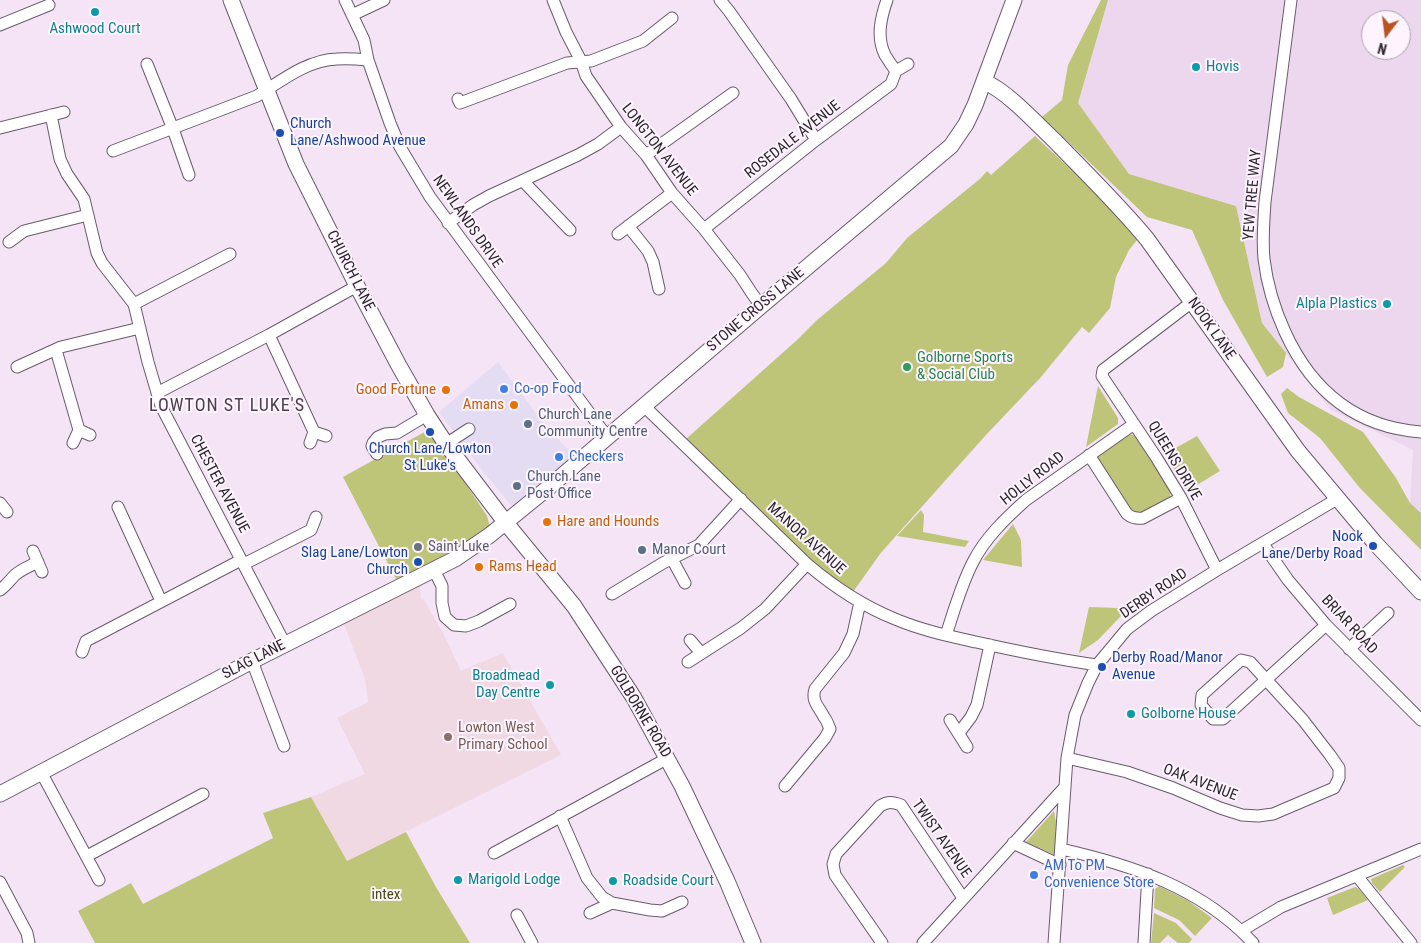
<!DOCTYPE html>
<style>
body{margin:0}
#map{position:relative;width:1421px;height:943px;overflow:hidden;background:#f4e4f6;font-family:"Roboto Condensed",sans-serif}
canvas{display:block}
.north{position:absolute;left:1361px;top:10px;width:50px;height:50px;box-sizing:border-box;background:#fef4ff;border:1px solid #aaa2ab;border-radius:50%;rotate:195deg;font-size:14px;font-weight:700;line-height:20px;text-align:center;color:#2c262d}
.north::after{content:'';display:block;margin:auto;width:18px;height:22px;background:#b95421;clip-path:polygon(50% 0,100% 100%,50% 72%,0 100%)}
</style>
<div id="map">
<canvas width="1421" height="943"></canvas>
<div class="north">N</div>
</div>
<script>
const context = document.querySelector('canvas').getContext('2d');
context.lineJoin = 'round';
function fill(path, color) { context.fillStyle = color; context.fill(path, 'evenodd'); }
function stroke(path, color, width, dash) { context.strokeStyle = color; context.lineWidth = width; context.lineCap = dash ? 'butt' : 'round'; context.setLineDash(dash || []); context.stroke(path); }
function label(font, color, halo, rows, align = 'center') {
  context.font = font + ' "Roboto Condensed",sans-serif'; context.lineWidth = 4; context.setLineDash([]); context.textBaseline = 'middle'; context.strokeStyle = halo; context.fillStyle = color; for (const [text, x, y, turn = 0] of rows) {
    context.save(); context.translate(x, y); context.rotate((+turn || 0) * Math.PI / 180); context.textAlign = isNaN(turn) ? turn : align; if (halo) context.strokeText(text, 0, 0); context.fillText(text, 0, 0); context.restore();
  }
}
const commercial = new Path2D(`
 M 498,362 L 546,427 L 574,455 L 512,506 L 485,474 L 439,412 Z`);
const built = new Path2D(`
 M 1108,0 L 1421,0 L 1421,513 L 1410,503 L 1413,450 L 1331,410 L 1262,323 L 1236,206 L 1129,174 L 1077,103 ZM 1371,20 L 1401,20 L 1401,50 L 1371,50 Z`);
const education = new Path2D(`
 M 420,583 L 421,599 L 424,600 L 443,633 L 461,671 L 503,653 L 561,755 L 347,861 L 311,797 L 365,774 L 337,718 L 368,702 L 365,679 L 343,622 Z`);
const green = new Path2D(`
 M 1101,0 L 1108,0 L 1078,103 L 1129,174 L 1236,206 L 1262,323 L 1286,353 L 1283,367 L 1267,377 L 1223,300 L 1192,230 L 1147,217 L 1042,117 L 1062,100 L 1068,65 Z
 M 1035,136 L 1093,190 L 1128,228 L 1137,240 L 1129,250 L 1116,277 L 1110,308 L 1089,333 L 1082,327 L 1041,377 L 985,436 L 894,538 L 880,554 L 853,592 L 816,565 L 686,439 L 797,340 L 817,320 L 886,263 L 907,238 L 981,178 L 987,171 L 991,175 Z
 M 1098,386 L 1118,418 L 1118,424 L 1086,447 Z
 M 1287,388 L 1299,397 L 1363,432 L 1396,478 L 1410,503 L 1421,513 L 1421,550 L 1359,487 L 1320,438 L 1288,413 L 1281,394 Z
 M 430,429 L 487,516 L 490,527 L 453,555 L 396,579 L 343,477 Z
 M 1128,434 L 1138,436 L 1171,492 L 1169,500 L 1141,515 L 1132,513 L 1097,461 L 1098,453 Z
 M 1197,436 L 1220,471 L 1187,491 L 1165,454 Z
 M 921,510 L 924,515 L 923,532 L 969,541 L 965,547 L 897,536 Z
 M 1013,524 L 1021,540 L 1022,567 L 983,560 Z
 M 1135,605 L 1120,617 L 1098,640 L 1079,653 L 1089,607 L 1118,608 Z
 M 311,797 L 347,861 L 406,832 L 436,887 L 470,943 L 95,943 L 78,911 L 131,883 L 143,904 L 273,838 L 263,813 Z
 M 1054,811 L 1056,823 L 1055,855 L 1026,842 Z
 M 1403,865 L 1405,867 L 1380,892 L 1372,883 L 1371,879 Z
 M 1159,886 L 1187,900 L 1212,918 L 1195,936 L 1179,920 L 1154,908 L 1155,889 Z
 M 1355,887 L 1358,888 L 1368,900 L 1333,915 L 1327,898 Z
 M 1154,913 L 1176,923 L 1192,939 L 1189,943 L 1178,943 L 1168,935 L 1160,943 L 1151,943 Z`);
const street = new Path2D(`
 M 345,0 L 364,40 L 368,60 L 390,123 L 400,147 L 430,197 L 608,438
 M 553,0 L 566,32 L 581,61 L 586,76 L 621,127 L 646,155 L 672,193 L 704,229 L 740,275 L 751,292 L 761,306
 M 720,0 L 729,11 L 791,99 L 816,140
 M 887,0 C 881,17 876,37 885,55 C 888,60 892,66 896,71
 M 1291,0 L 1265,202 C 1264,220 1262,240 1264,259 C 1267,284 1274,308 1285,332 C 1312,391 1355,427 1421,432
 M 352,15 L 384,0
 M 0,25 L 49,5
 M 147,64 L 173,129 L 189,175
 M 458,99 L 460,103 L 567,63 L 591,61 L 643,41 L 672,18
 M 51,115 L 60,159 L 67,174 L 84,199 L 97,253 L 102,263 L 134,304 L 148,362 L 161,406 L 285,644
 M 0,128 L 64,112
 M 113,151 L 257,96 C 281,81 307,60 337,59 C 347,58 358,59 368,60
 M 646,155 L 733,93
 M 523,181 L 570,230
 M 448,223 L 473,205 L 489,196 L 578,155 L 598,144 L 621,127
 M 628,226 L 648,251 L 653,262 L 659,289
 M 704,229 L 816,140 L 891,84 L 896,71 L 908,64
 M 618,234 L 672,193
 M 9,242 L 24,231 L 88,215
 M 1192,302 L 1103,370 L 1102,376 L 1156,457 L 1181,498 L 1217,570
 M 134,304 L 230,254
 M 269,335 L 314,432
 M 56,350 L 79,430
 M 17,367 L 61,347 L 140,328
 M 157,393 L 269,335 L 357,286
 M 644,406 L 807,564 C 834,587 863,606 895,619 C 921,630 949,636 976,642 C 1016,651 1056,659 1097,665
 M 73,443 L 79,430 L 90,435
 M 310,443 L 314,432 L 326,436
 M 446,444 L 469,429
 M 377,454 L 372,446 L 373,443 L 378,437 L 385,434 L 397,433 L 427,415
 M 1089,455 L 1127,514 C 1132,518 1137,519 1143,518 L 1181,498
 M 0,503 L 7,512
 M 118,507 L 161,601
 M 1263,544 L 1288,580 L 1326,625 L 1421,720
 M 33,551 L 42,572
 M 672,559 L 685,583
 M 244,564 L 311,530 L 316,517
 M 434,570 L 442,586 L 442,603 L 445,617 L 454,625 L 466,626 L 479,621 L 510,604
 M 0,590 C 6,586 10,580 15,575 C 22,569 30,566 38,562
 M 612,594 L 663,563 L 699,545 L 741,499
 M 946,635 C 954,611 961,585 973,562 C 985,538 1006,518 1026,500 L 1134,424
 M 690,640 L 701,653
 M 1349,649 L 1388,613
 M 82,652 L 86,641 L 241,560
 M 252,661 L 284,746
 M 688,662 L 741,628 L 765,609 L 807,564
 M 950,720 L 967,747
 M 959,733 L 971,717 L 977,705 L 990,645
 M 1067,758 L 1127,772 L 1173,788 L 1220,808 L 1242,815 L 1258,816 L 1273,814 L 1334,788 L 1339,778 L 1339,768 L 1330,755 L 1303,720 L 1250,662 L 1241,660 L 1202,695 L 1201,705 L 1213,719 L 1223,719 L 1326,625
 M 41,772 L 99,880
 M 785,786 L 825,738 L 830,729 C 828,725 827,720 824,717 C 819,707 811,701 815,689 L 844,653 L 853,634 L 860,602
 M 560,816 L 587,878 L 602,897 L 612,903 L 650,910 L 662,911 L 682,902
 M 1013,843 L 1060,865
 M 1061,849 C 1132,865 1202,888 1253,943
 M 494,853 L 668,758
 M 87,856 L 203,794
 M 1357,876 L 1411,943
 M 0,882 L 27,933 L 29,943
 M 590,913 L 612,903
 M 517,915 L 532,943
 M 1241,931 L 1281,907 L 1421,849
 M 882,943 L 835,875 L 833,864 L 836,854 L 880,806 C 888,801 893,802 901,805 L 963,898
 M 923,943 L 1065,787
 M 1054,943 L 1067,758 L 1075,715 L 1088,683 L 1097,665 L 1127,629 L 1151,611 L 1217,570 L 1337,499
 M 1144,943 L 1148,874`);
const secondary = new Path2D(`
 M 231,0 L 296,164 L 357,286 L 398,364 L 427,415 L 446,444 L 506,523 L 574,606 L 634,698 L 682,786 L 727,881 L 753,943
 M 985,82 C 1008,92 1036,123 1055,141 C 1086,173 1118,204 1147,239 L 1298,451 L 1375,543 L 1421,592
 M 0,794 L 252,661 L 455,559 L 490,535 L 549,487 L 761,306 L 951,146 L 966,124 L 975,105 L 1014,0`);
const markers = [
 [95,12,5,"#0f9aa8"],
 [1196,67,5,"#0f9aa8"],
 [280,133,5,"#1a4fb4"],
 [1387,304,5,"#0f9aa8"],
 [907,367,5,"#2e9e5b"],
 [504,389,5,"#3f7fe0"],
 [446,390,5,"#e8710a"],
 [514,405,5,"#e8710a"],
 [528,424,5,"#5c6f8a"],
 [430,432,5,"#1a4fb4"],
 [559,457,5,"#3f7fe0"],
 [517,486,5,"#5c6f8a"],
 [547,522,5,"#e8710a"],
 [1373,546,5,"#1a4fb4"],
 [418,547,5,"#6b7280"],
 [642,550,5,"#5c6f8a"],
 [418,562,5,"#1a4fb4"],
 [479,567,5,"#e8710a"],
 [1102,667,5,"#1a4fb4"],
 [550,685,5,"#0f9aa8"],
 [1131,714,5,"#0f9aa8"],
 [448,737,5,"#8d6e63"],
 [1034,875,5,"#3f7fe0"],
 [458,880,5,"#0f9aa8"],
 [613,881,5,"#0f9aa8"]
];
const cultureNames = [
 ["Ashwood Court",95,29,"center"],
 ["Hovis",1206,67],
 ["Alpla Plastics",1377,304,"right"],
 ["Broadmead",540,676,"right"],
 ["Day Centre",540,693,"right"],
 ["Golborne House",1141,714],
 ["Marigold Lodge",468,880],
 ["Roadside Court",623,881]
];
const transitNames = [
 ["Church",290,124],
 ["Lane/Ashwood Avenue",290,141],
 ["Church Lane/Lowton",430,449,"center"],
 ["St Luke's",430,466,"center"],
 ["Nook",1363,537,"right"],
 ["Lane/Derby Road",1363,554,"right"],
 ["Slag Lane/Lowton",408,553,"right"],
 ["Church",408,570,"right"],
 ["Derby Road/Manor",1112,658],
 ["Avenue",1112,675]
];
const streetNames = [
 ["ROSEDALE AVENUE",793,140,-38],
 ["LONGTON AVENUE",659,150,52],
 ["YEW TREE WAY",1253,195,-85],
 ["NEWLANDS DRIVE",467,222,55],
 ["CHURCH LANE",350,271,63],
 ["STONE CROSS LANE",756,310,-40],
 ["NOOK LANE",1211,329,55],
 ["QUEENS DRIVE",1174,461,59],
 ["HOLLY ROAD",1033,479,-38],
 ["CHESTER AVENUE",219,484,62],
 ["MANOR AVENUE",806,539,42],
 ["DERBY ROAD",1154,594,-34],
 ["BRIAR ROAD",1349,625,47],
 ["SLAG LANE",254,660,-27],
 ["GOLBORNE ROAD",640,712,59],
 ["OAK AVENUE",1200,783,21],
 ["TWIST AVENUE",941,839,55]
];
const leisureNames = [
 ["Golborne Sports",917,358],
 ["& Social Club",917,375]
];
const shopNames = [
 ["Co-op Food",514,389],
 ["Checkers",569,457],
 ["AM To PM",1044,866],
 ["Convenience Store",1044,883]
];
const foodNames = [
 ["Good Fortune",436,390],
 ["Amans",504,405],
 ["Hare and Hounds",557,522,"left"],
 ["Rams Head",489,567,"left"]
];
const serviceNames = [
 ["Church Lane",538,415],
 ["Community Centre",538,432],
 ["Church Lane",527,477],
 ["Post Office",527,494],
 ["Manor Court",652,550]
];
const worshipNames = [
 ["Saint Luke",428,547]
];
const educationNames = [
 ["Lowton West",458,728],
 ["Primary School",458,745]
];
const parkNames = [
 ["intex",386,895]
];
const quarterNames = [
 ["LOWTON ST LUKE'S",227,406]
];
fill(commercial, '#e3dcf2');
fill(built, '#ecd7ee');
fill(education, '#f1d9e3');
fill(green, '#bec578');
stroke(street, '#695b6b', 13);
stroke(secondary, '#695b6b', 17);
stroke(street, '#fff', 11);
stroke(secondary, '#fff', 15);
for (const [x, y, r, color] of markers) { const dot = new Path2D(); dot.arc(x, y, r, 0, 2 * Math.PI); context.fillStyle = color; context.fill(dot); stroke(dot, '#fef4ff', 2); }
label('15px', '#0d838f', '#fef4ff', cultureNames, 'left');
label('15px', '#164399', '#fef4ff', transitNames, 'left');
label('15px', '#2c262d', '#fef4ff', streetNames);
label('15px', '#27864d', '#fef4ff', leisureNames, 'left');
label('15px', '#366cbe', '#fef4ff', shopNames, 'left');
label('15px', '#c56008', '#fef4ff', foodNames, 'right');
label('15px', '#4e5e75', '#fef4ff', serviceNames, 'left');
label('15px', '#5b616d', '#fef4ff', worshipNames, 'left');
label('15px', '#785e54', '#fef4ff', educationNames, 'left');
label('15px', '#484c10', '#fef4ff', parkNames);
context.letterSpacing = '1px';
label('18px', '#4b3f4d', '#fef4ff', quarterNames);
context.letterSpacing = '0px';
</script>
